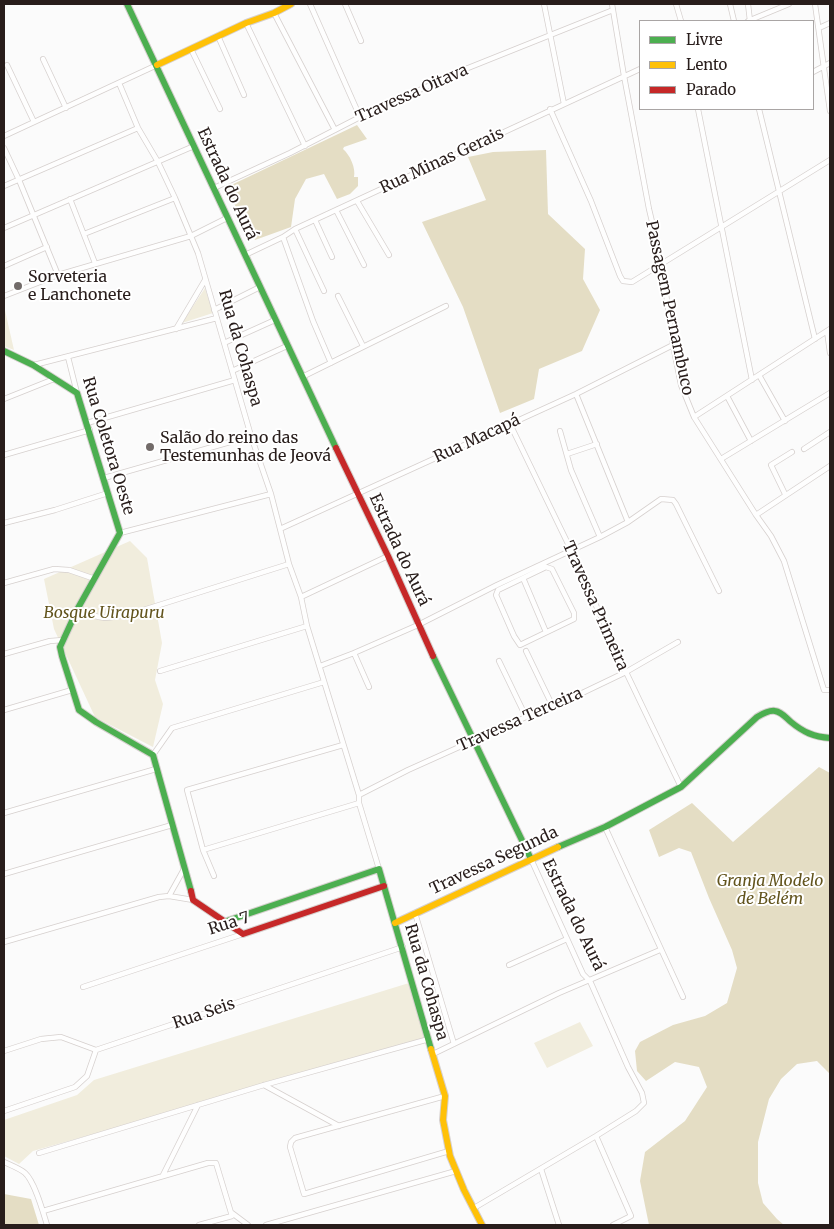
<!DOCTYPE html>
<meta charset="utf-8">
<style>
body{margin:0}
#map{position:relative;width:834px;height:1229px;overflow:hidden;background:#fbfbfb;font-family:Merriweather,serif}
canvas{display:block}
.frame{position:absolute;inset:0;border:5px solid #281d1b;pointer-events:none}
.legend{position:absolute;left:639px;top:20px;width:175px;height:90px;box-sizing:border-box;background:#fff;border:1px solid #a9a5a4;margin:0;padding:6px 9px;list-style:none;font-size:15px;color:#281d1b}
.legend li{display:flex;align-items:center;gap:10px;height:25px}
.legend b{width:25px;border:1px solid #a9a5a4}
</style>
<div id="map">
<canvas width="834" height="1229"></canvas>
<div class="frame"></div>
<ul class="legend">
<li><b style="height:6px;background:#4caf50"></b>Livre</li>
<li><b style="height:6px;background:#ffc107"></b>Lento</li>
<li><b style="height:6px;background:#c62828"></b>Parado</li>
</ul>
</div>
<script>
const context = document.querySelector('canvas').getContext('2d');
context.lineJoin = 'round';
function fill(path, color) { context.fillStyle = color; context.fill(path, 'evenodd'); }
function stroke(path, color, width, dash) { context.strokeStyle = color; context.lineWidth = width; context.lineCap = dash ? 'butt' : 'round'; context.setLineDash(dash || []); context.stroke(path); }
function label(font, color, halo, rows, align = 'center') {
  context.font = font + ' Merriweather,serif'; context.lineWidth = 4; context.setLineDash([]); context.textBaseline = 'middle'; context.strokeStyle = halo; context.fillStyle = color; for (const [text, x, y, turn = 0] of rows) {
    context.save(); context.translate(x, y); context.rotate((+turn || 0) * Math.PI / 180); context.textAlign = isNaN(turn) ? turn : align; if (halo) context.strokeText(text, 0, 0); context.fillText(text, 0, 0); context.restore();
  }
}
const green = new Path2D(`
 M 205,288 L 213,313 L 182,323 Z
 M 4,306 L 14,350 L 4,346 Z
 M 130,541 L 147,558 L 162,643 L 155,680 L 163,704 L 153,747 L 95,717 L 54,629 L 44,579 Z
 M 409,983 L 425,1041 L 33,1151 L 19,1164 L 4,1156 L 4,1120 L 77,1095 L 94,1080 Z
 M 580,1022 L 593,1046 L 547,1068 L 534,1043 Z`);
const forest = new Path2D(`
 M 357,125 L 367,139 L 344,147 L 343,149 C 350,155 356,168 354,177 L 358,177 L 358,186 L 350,194 L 337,199 L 324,174 L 306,179 L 295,199 L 291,227 L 255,240 L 225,188 Z
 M 546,150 L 548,214 L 585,249 L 583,279 L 600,310 L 582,351 L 539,369 L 534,399 L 500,413 L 463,307 L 422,222 L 486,200 L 468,157 L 493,152 Z
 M 819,767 L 830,773 L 830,1074 L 817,1061 L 797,1064 L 781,1079 L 769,1099 L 758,1142 L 758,1183 L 763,1203 L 777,1219 L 784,1225 L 649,1225 L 640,1181 L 645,1152 L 685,1121 L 707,1087 L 699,1067 L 675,1062 L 646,1081 L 637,1071 L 635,1051 L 640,1042 L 673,1025 L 705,1016 L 727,1003 L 737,968 L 732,950 L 709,898 L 691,852 L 679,848 L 659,857 L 649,830 L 692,803 L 733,842 Z
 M 4,1194 L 31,1199 L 39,1225 L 4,1225 Z`);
const street = new Path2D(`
 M 310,4 L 360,117
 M 345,4 L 361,41
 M 544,4 L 564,104
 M 612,4 L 624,76 L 649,209 L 662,264 L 673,345 L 681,385 L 694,417 L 756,515 L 771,536 L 784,561 L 824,690 L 830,690
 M 676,4 L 681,21
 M 730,4 L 734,21
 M 748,4 L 750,21
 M 815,4 L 830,111
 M 274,13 L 335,130
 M 748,21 L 789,4
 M 246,23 L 305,146
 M 819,28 L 830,23
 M 218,36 L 244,95
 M 191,49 L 220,109
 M 43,59 L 66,108
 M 7,65 L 34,122
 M 813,72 L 830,63
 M 119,83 L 138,128 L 158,162 L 175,198 L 198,253 L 251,436 L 271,494 L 289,564 L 301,597 L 307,626 L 359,795 L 359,803 L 379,869
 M 550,109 L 591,201 L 620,276 L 623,281 L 632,282 L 830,160
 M 698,109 L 752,380
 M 759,109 L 815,339
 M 4,136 L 157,65
 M 4,148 L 19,180 L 58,275
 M 4,186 L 138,128
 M 214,188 L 290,153 L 360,117 L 468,68 L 613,10
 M 70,199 L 95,263
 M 357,201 L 389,255
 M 336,210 L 364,265
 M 315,220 L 332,257
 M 4,228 L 194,146
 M 295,229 L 324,291
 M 84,234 L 175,198
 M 283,237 L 313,321 L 331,363
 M 245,255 L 283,237 L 295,229 L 640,69
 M 4,266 L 47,247
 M 4,296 L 58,275 L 191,236 L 227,218
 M 338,296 L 363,346
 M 214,310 L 260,287
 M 176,329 L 205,280
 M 827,331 L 830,353
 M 224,343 L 275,320
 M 68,357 L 77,393
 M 34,365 L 217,318
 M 232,371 L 287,346
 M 759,375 L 785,421
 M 302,377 L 446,306
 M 576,394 L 628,522
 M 727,396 L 751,441
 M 4,399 L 54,379
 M 694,417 L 830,329
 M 87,423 L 235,380
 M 510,424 L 571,550 L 626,672 L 681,787
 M 560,431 L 571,470 L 600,537
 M 804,449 L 830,432
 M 567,454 L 597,444
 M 4,455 L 90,430
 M 721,459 L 830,393
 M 104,478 L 251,436
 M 785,494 L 771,465 L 792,452
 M 756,515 L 830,466
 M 4,523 L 55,510 L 108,493
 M 280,529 L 576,394 L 673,345
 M 120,533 L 271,494
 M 546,567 L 552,569 L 574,613 L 574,619 L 520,645 L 514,636 L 496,595 L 498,590 Z
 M 523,578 L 546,632
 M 4,583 L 54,569 L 69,570 L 95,579
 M 301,597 L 388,556
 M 78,608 C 103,623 111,618 137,612 L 289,564
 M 526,651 L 553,707
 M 354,653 L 369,687
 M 4,654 L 50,641 L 63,640
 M 499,661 L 526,717
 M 320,666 L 354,653 L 418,625 L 497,585 L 600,537 L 628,522 L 661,499 L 673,500 L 676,504 L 719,591
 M 160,671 L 307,626
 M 4,710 L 72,690
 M 153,755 L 172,728 L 324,682
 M 359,795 L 408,770 L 526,717 L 553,707 L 626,672 L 678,642
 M 4,813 L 156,769
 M 605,827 L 683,997
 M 203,850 L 359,803
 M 4,874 L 172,825
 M 214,876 L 203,850 L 187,790 L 343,745
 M 169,896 L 184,869
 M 415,913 L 454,1044
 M 4,942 L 159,897 L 169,896 L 193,900
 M 509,965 L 567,939
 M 83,987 L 243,934
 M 4,1051 L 41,1039 L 61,1037 L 96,1050 L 403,947
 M 433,1054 L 559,993 L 660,950
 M 264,1085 L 339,1126
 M 445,1096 L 295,1138 L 291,1142 L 290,1147 L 304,1194 L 449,1151
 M 4,1111 L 75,1087 L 87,1076 L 96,1050
 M 596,1136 L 631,1216 L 613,1225
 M 39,1153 L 264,1085 L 429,1039
 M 4,1162 C 10,1165 19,1168 25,1173 C 35,1182 43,1212 47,1225
 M 541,1169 L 559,1225
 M 163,1175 L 198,1105
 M 474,1208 L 596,1136 L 636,1111 L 644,1103 L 642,1093 L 628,1067 L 590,981 L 583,974 L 531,859
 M 43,1211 L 208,1163 L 216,1163 L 232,1216 L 199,1225
 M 232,1213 L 248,1225
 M 266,1225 L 456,1171`);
const fast = new Path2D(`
 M 127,4 L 336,448
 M 4,351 L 33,365 L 77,393 L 120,533 L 78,608 L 60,647 L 62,656 L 79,710 L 96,722 L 153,755 L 191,891
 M 433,656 L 531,859
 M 558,847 L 605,827 L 681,787 L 757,717 C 762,714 769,710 775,711 C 782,712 786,718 791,722 C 803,732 814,737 830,738
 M 224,922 L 379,869 L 431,1049`);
const slow = new Path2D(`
 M 157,65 L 246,23 L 274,13 L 291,4
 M 395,923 L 558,847
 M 431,1049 L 445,1096 L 443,1120 L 450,1156 L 464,1190 L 482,1225`);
const jam = new Path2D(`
 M 336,448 L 388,556 L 433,656
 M 191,891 L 193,900 L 243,934 L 384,886`);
const markers = [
 [18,286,5,"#726b69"],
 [150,447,5,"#726b69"]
];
const streetNames = [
 ["Travessa Oitava",412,94,-24],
 ["Rua Minas Gerais",442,161,-25],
 ["Estrada do Aurá",227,184,65],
 ["Passagem Pernambuco",669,308,78],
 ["Rua da Cohaspa",240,348,74],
 ["Rua Macapá",477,439,-25],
 ["Rua Coletora Oeste",108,446,73],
 ["Estrada do Aurá",399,550,65],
 ["Travessa Primeira",595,606,66],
 ["Travessa Terceira",520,720,-24],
 ["Travessa Segunda",494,861,-25],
 ["Estrada do Aurá",573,915,64],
 ["Rua 7",229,924,-18],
 ["Rua da Cohaspa",426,982,74],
 ["Rua Seis",204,1014,-19]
];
const poiNames = [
 ["Sorveteria",28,277],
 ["e Lanchonete",28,295],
 ["Salão do reino das",160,438],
 ["Testemunhas de Jeová",160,456]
];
const parkNames = [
 ["Bosque Uirapuru",104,613],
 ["Granja Modelo",770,881],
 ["de Belém",770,899]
];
fill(green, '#f1eddd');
fill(forest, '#e4ddc4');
stroke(street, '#d6d0ce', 6);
stroke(fast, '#d6d0ce', 8);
stroke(slow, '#d6d0ce', 8);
stroke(jam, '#d6d0ce', 8);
stroke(street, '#fefefe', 4.5);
stroke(fast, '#4caf50', 6);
stroke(slow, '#ffc107', 6);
stroke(jam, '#c62828', 6);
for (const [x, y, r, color] of markers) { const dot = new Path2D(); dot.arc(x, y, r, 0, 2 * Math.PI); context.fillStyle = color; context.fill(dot); stroke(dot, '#fff', 2); }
label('16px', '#281d1b', '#fff', streetNames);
label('16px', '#281d1b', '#fff', poiNames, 'left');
label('italic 16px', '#62541d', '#fff', parkNames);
</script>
